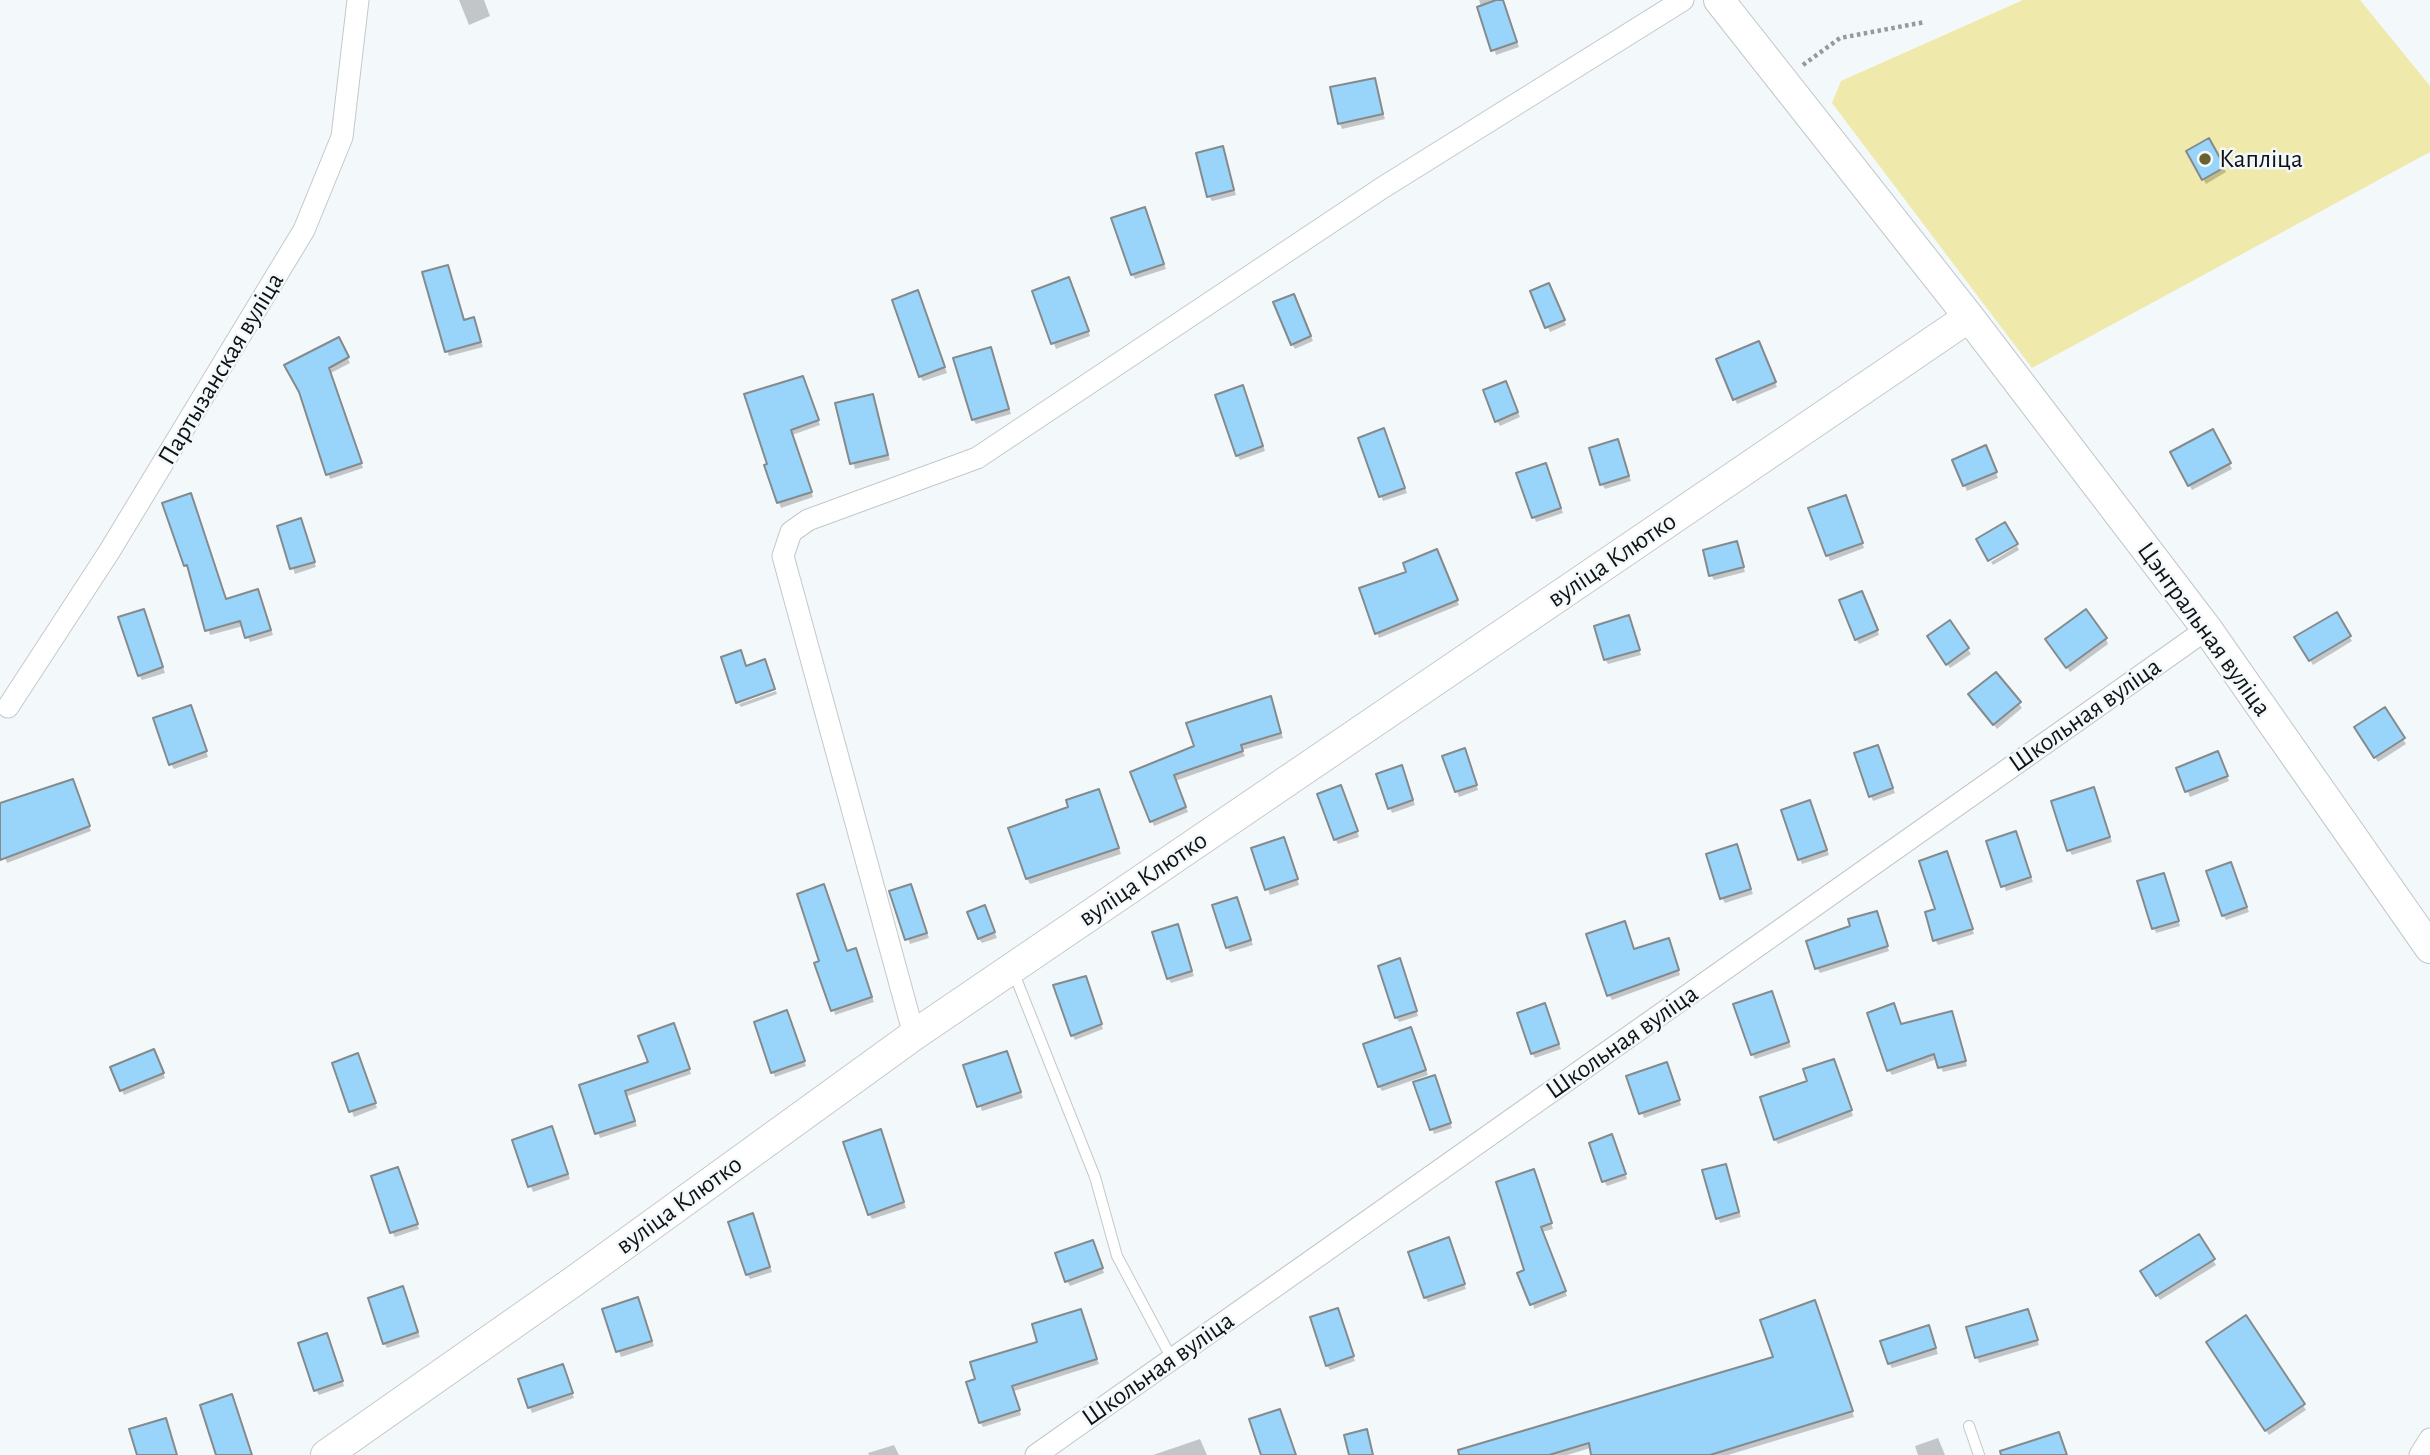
<!DOCTYPE html>
<meta charset="utf-8">
<style>
body{margin:0}
canvas{display:block;background:#f3f8fb}
</style>
<canvas width="2430" height="1455"></canvas>
<script>
const context = document.querySelector('canvas').getContext('2d');
context.lineJoin = 'round';
function fill(path, color) { context.fillStyle = color; context.fill(path, 'evenodd'); }
function stroke(path, color, width, dash) { context.strokeStyle = color; context.lineWidth = width; context.lineCap = dash ? 'butt' : 'round'; context.setLineDash(dash || []); context.stroke(path); }
function label(font, color, halo, rows, align = 'center') {
  context.font = font + ' "Alegreya Sans",sans-serif'; context.lineWidth = 5; context.setLineDash([]); context.textBaseline = 'middle'; context.strokeStyle = halo; context.fillStyle = color; for (const [text, x, y, turn = 0] of rows) {
    context.save(); context.translate(x, y); context.rotate((+turn || 0) * Math.PI / 180); context.textAlign = isNaN(turn) ? turn : align; if (halo) context.strokeText(text, 0, 0); context.fillText(text, 0, 0); context.restore();
  }
}
const green = new Path2D(`
 M 2023,0 L 2360,0 L 2430,86 L 2430,152 L 2032,368 L 1832,103 L 1841,81 Z`);
const shadow = new Path2D(`
 M 459,0 L 484,0 L 490,16 L 469,25 Z
 M 1479,0 L 1499,0 L 1504,5 L 1519,47 L 1496,55 Z
 M 1374,80 L 1385,119 L 1342,129 L 1340,124 Z
 M 2208,141 L 2226,172 L 2206,184 L 2188,152 Z
 M 1222,148 L 1236,195 L 1212,201 L 1209,196 Z
 M 1147,214 L 1166,269 L 1135,279 L 1132,274 Z
 M 1071,284 L 1090,336 L 1056,349 L 1034,292 Z
 M 1551,290 L 1566,325 L 1550,332 L 1532,292 Z
 M 918,292 L 947,373 L 923,381 L 920,376 Z
 M 1296,301 L 1313,341 L 1295,349 L 1292,344 Z
 M 474,319 L 483,347 L 449,356 L 447,351 L 464,322 Z
 M 338,339 L 350,363 L 331,373 L 363,468 L 330,479 L 300,391 Z
 M 1761,348 L 1777,387 L 1737,404 L 1735,399 Z
 M 993,354 L 1011,414 L 976,424 L 973,419 Z
 M 805,383 L 820,425 L 792,435 L 813,497 L 781,508 L 766,466 Z
 M 1508,388 L 1520,417 L 1500,426 L 1497,421 Z
 M 1245,392 L 1265,451 L 1240,460 L 1237,455 Z
 M 872,396 L 890,460 L 855,469 L 837,404 Z
 M 2213,432 L 2232,469 L 2192,490 L 2172,452 Z
 M 1386,435 L 1407,493 L 1383,501 L 1360,439 Z
 M 1620,446 L 1631,481 L 1605,489 L 1602,484 Z
 M 1988,453 L 1998,478 L 1967,491 L 1954,461 Z
 M 1548,470 L 1563,513 L 1536,522 L 1518,474 Z
 M 1848,502 L 1864,548 L 1830,561 L 1810,509 Z
 M 165,504 L 226,601 L 260,596 L 273,635 L 250,642 L 243,626 L 210,635 L 190,569 L 185,565 Z
 M 300,520 L 316,567 L 295,574 L 279,527 Z
 M 1736,543 L 1745,572 L 1714,580 L 1711,575 Z
 M 2017,546 L 2019,550 L 1993,565 L 1991,562 Z
 M 1439,556 L 1459,605 L 1379,638 L 1377,633 L 1409,573 Z
 M 1864,598 L 1879,635 L 1859,644 L 1856,639 Z
 M 2336,614 L 2352,641 L 2313,665 L 2296,638 Z
 M 146,616 L 165,673 L 142,680 L 139,675 Z
 M 1629,617 L 1641,655 L 1608,664 L 1605,659 Z
 M 1950,622 L 1971,654 L 1950,668 L 1929,637 Z
 M 2106,639 L 2108,644 L 2070,672 L 2050,644 Z
 M 1996,674 L 2022,708 L 1997,729 L 1974,700 Z
 M 776,691 L 777,694 L 741,707 L 739,704 Z
 M 1270,698 L 1283,738 L 1242,750 L 1245,756 L 1175,781 L 1188,812 L 1154,826 L 1132,773 L 1196,747 Z
 M 2384,709 L 2406,744 L 2378,762 L 2356,728 Z
 M 193,712 L 208,757 L 174,769 L 171,764 Z
 M 1880,752 L 1895,793 L 1873,801 L 1871,796 Z
 M 1467,755 L 1478,790 L 1459,797 L 1445,757 Z
 M 2220,758 L 2229,781 L 2190,797 L 2178,769 Z
 M 1404,772 L 1415,805 L 1392,813 L 1390,808 Z
 M 75,787 L 91,831 L 7,863 L 0,844 L 0,805 Z
 M 1343,792 L 1359,837 L 1338,844 L 1335,839 Z
 M 2096,794 L 2112,842 L 2072,855 L 2069,850 Z
 M 1101,796 L 1121,854 L 1030,884 L 1027,879 Z
 M 1810,802 L 1829,855 L 1802,864 L 1800,859 Z
 M 2018,838 L 2033,882 L 2006,891 L 1988,842 Z
 M 1286,844 L 1299,885 L 1270,895 L 1253,849 Z
 M 1736,846 L 1753,894 L 1725,903 L 1722,898 Z
 M 1947,854 L 1974,934 L 1938,945 L 1935,940 L 1937,910 Z
 M 2233,869 L 2249,912 L 2226,920 L 2223,915 Z
 M 2166,880 L 2180,926 L 2156,933 L 2139,882 Z
 M 913,891 L 929,938 L 910,944 L 891,892 Z
 M 1236,899 L 1253,945 L 1230,952 L 1227,947 Z
 M 987,912 L 997,938 L 982,943 L 979,939 Z
 M 1876,913 L 1889,951 L 1820,973 L 1817,968 L 1852,927 Z
 M 1177,926 L 1194,976 L 1171,983 L 1168,978 Z
 M 1671,945 L 1680,975 L 1612,1000 L 1609,995 L 1634,951 Z
 M 847,953 L 858,956 L 874,1002 L 835,1015 L 822,962 Z
 M 1400,960 L 1418,1016 L 1399,1022 L 1396,1017 Z
 M 1086,978 L 1103,1029 L 1075,1040 L 1072,1035 Z
 M 1774,998 L 1791,1047 L 1755,1059 L 1752,1054 Z
 M 1545,1005 L 1561,1049 L 1535,1058 L 1532,1053 Z
 M 1951,1013 L 1967,1066 L 1943,1072 L 1937,1059 L 1892,1075 L 1889,1070 L 1901,1026 Z
 M 789,1017 L 806,1066 L 775,1077 L 773,1072 Z
 M 676,1030 L 691,1074 L 627,1096 L 637,1126 L 600,1138 L 581,1086 L 650,1063 Z
 M 1413,1034 L 1428,1075 L 1382,1091 L 1379,1086 Z
 M 1006,1053 L 1023,1098 L 982,1111 L 966,1066 Z
 M 156,1056 L 165,1078 L 124,1095 L 112,1068 Z
 M 360,1060 L 377,1108 L 354,1117 L 334,1064 Z
 M 1836,1066 L 1853,1116 L 1778,1144 L 1775,1139 L 1809,1082 Z
 M 1669,1069 L 1681,1105 L 1644,1118 L 1628,1077 Z
 M 1437,1082 L 1452,1128 L 1434,1134 L 1432,1129 Z
 M 554,1133 L 570,1179 L 533,1192 L 514,1141 Z
 M 883,1136 L 906,1208 L 872,1219 L 869,1214 Z
 M 1614,1142 L 1627,1179 L 1607,1186 L 1604,1181 Z
 M 1728,1171 L 1741,1217 L 1720,1223 L 1718,1218 Z
 M 400,1174 L 419,1229 L 395,1237 L 392,1232 Z
 M 1536,1176 L 1553,1229 L 1542,1232 L 1567,1296 L 1534,1309 L 1527,1271 Z
 M 755,1220 L 772,1272 L 750,1279 L 747,1274 Z
 M 2199,1236 L 2216,1265 L 2160,1300 L 2143,1271 Z
 M 1451,1245 L 1466,1289 L 1428,1302 L 1425,1297 Z
 M 1095,1247 L 1104,1273 L 1070,1286 L 1067,1281 Z
 M 405,1294 L 420,1337 L 387,1348 L 384,1343 Z
 M 640,1304 L 654,1346 L 621,1357 L 604,1310 Z
 M 1817,1307 L 1854,1417 L 1728,1455 L 1672,1455 L 1674,1423 L 1567,1455 L 1484,1455 L 1775,1358 Z
 M 1338,1310 L 1355,1361 L 1330,1370 L 1327,1365 Z
 M 1080,1311 L 1099,1364 L 1014,1391 L 1021,1415 L 983,1427 L 980,1422 L 1039,1343 Z
 M 2028,1311 L 2039,1345 L 1979,1363 L 1968,1329 Z
 M 2245,1318 L 2306,1410 L 2269,1435 L 2209,1342 Z
 M 1931,1332 L 1938,1354 L 1892,1368 L 1889,1363 Z
 M 329,1340 L 344,1386 L 319,1395 L 316,1390 Z
 M 565,1371 L 574,1398 L 532,1413 L 520,1380 Z
 M 1938,1438 L 1945,1455 L 1918,1455 L 1915,1446 Z
 M 1200,1439 L 1207,1455 L 1153,1455 Z
 M 894,1445 L 899,1455 L 869,1455 L 868,1453 Z`);
const building = new Path2D(`
 M 1496,0 L 1503,0 L 1517,42 L 1491,51 L 1477,7 Z
 M 1375,78 L 1383,114 L 1338,124 L 1330,87 Z
 M 2209,138 L 2225,167 L 2202,180 L 2186,151 Z
 M 1223,146 L 1234,190 L 1207,197 L 1196,153 Z
 M 1145,207 L 1164,264 L 1131,275 L 1111,218 Z
 M 448,265 L 464,320 L 474,317 L 481,342 L 445,352 L 422,272 Z
 M 1069,277 L 1089,331 L 1051,344 L 1032,291 Z
 M 1549,283 L 1565,320 L 1545,328 L 1530,291 Z
 M 918,290 L 945,367 L 919,377 L 892,300 Z
 M 1294,294 L 1311,336 L 1291,345 L 1273,302 Z
 M 339,337 L 349,357 L 329,368 L 362,463 L 326,475 L 299,392 L 284,365 Z
 M 1759,341 L 1776,382 L 1733,400 L 1716,359 Z
 M 991,347 L 1009,409 L 972,420 L 953,358 Z
 M 803,376 L 819,420 L 791,430 L 812,492 L 777,503 L 764,465 L 767,464 L 744,394 Z
 M 1506,381 L 1518,412 L 1495,422 L 1483,390 Z
 M 1243,385 L 1263,446 L 1236,456 L 1215,395 Z
 M 873,394 L 888,455 L 850,464 L 835,403 Z
 M 1384,428 L 1405,488 L 1379,497 L 1358,438 Z
 M 2213,429 L 2231,463 L 2188,486 L 2170,452 Z
 M 1618,439 L 1629,476 L 1600,485 L 1589,448 Z
 M 1986,445 L 1997,472 L 1963,486 L 1952,460 Z
 M 1546,463 L 1561,508 L 1532,518 L 1516,473 Z
 M 191,493 L 226,599 L 258,589 L 271,630 L 245,638 L 240,621 L 205,631 L 187,565 L 184,566 L 162,503 Z
 M 1846,495 L 1863,543 L 1826,556 L 1808,508 Z
 M 301,518 L 315,562 L 290,569 L 277,526 Z
 M 2005,522 L 2018,544 L 1988,561 L 1976,539 Z
 M 1737,541 L 1744,567 L 1709,576 L 1703,550 Z
 M 1437,549 L 1458,600 L 1375,634 L 1359,588 L 1406,572 L 1403,563 Z
 M 1862,591 L 1878,630 L 1855,640 L 1839,600 Z
 M 144,609 L 163,667 L 138,676 L 118,617 Z
 M 2086,609 L 2107,638 L 2066,668 L 2045,639 Z
 M 2337,612 L 2351,636 L 2309,661 L 2294,637 Z
 M 1629,615 L 1640,650 L 1604,660 L 1594,626 Z
 M 1950,620 L 1969,648 L 1946,665 L 1927,636 Z
 M 741,650 L 746,666 L 765,659 L 775,689 L 736,703 L 721,657 Z
 M 1996,672 L 2021,702 L 1993,725 L 1968,694 Z
 M 1271,696 L 1281,733 L 1241,745 L 1243,751 L 1174,775 L 1186,807 L 1150,822 L 1130,772 L 1194,746 L 1186,723 Z
 M 191,705 L 207,751 L 169,765 L 153,718 Z
 M 2385,707 L 2405,738 L 2374,758 L 2354,727 Z
 M 1878,745 L 1893,788 L 1869,797 L 1854,753 Z
 M 1465,748 L 1477,785 L 1455,792 L 1442,756 Z
 M 2218,751 L 2228,776 L 2185,792 L 2176,768 Z
 M 1402,765 L 1413,800 L 1388,809 L 1376,774 Z
 M 73,779 L 90,826 L 0,860 L 0,803 Z
 M 1341,785 L 1358,831 L 1334,840 L 1317,794 Z
 M 2094,787 L 2110,837 L 2067,851 L 2051,801 Z
 M 1099,789 L 1119,848 L 1026,879 L 1008,828 L 1068,807 L 1066,800 Z
 M 1810,800 L 1827,850 L 1798,860 L 1781,810 Z
 M 2016,831 L 2031,877 L 2001,887 L 1986,841 Z
 M 1284,837 L 1298,879 L 1265,890 L 1251,848 Z
 M 1737,844 L 1751,889 L 1720,899 L 1706,854 Z
 M 1947,851 L 1973,929 L 1933,941 L 1925,912 L 1935,909 L 1919,861 Z
 M 2231,862 L 2247,907 L 2222,916 L 2206,871 Z
 M 2164,873 L 2179,921 L 2152,929 L 2137,881 Z
 M 824,884 L 847,951 L 856,948 L 872,997 L 831,1011 L 814,963 L 819,961 L 797,894 Z
 M 911,884 L 927,933 L 905,940 L 889,891 Z
 M 1237,897 L 1251,940 L 1226,948 L 1212,905 Z
 M 985,905 L 995,932 L 978,939 L 967,912 Z
 M 1877,911 L 1888,946 L 1815,969 L 1806,941 L 1850,926 L 1848,919 Z
 M 1625,921 L 1634,949 L 1669,938 L 1679,970 L 1607,996 L 1586,934 Z
 M 1178,924 L 1192,971 L 1167,979 L 1152,932 Z
 M 1400,958 L 1417,1011 L 1395,1018 L 1378,966 Z
 M 1086,976 L 1102,1024 L 1071,1036 L 1053,985 Z
 M 1772,991 L 1789,1042 L 1751,1055 L 1733,1004 Z
 M 1545,1003 L 1559,1044 L 1531,1054 L 1517,1013 Z
 M 1894,1003 L 1901,1024 L 1952,1011 L 1966,1061 L 1938,1068 L 1934,1054 L 1887,1071 L 1867,1013 Z
 M 787,1010 L 805,1061 L 771,1073 L 754,1022 Z
 M 674,1023 L 690,1069 L 625,1091 L 635,1121 L 595,1134 L 579,1085 L 648,1062 L 638,1036 Z
 M 1411,1027 L 1426,1070 L 1378,1087 L 1363,1044 Z
 M 154,1049 L 164,1073 L 120,1091 L 110,1067 Z
 M 1007,1051 L 1021,1092 L 977,1107 L 963,1065 Z
 M 358,1053 L 376,1103 L 349,1112 L 332,1063 Z
 M 1834,1059 L 1852,1110 L 1774,1140 L 1760,1097 L 1807,1081 L 1803,1069 Z
 M 1667,1062 L 1680,1100 L 1639,1114 L 1626,1076 Z
 M 1435,1075 L 1451,1123 L 1430,1130 L 1413,1082 Z
 M 552,1126 L 568,1174 L 528,1187 L 512,1140 Z
 M 881,1129 L 904,1202 L 868,1215 L 843,1142 Z
 M 1612,1134 L 1626,1174 L 1602,1182 L 1589,1143 Z
 M 1726,1164 L 1739,1212 L 1716,1219 L 1702,1170 Z
 M 398,1167 L 418,1224 L 390,1233 L 371,1176 Z
 M 1534,1169 L 1552,1223 L 1541,1227 L 1566,1291 L 1530,1305 L 1517,1273 L 1524,1270 L 1496,1182 Z
 M 753,1213 L 770,1267 L 746,1275 L 728,1222 Z
 M 2199,1234 L 2215,1259 L 2156,1296 L 2140,1271 Z
 M 1449,1237 L 1465,1284 L 1424,1298 L 1408,1252 Z
 M 1093,1240 L 1103,1268 L 1065,1282 L 1055,1253 Z
 M 403,1286 L 418,1332 L 383,1344 L 368,1298 Z
 M 638,1297 L 652,1341 L 616,1352 L 602,1309 Z
 M 1815,1300 L 1853,1411 L 1710,1455 L 1591,1455 L 1589,1443 L 1549,1455 L 1459,1455 L 1458,1450 L 1773,1357 L 1760,1320 Z
 M 1338,1308 L 1354,1356 L 1326,1366 L 1310,1317 Z
 M 1081,1309 L 1097,1359 L 1012,1386 L 1020,1410 L 979,1423 L 966,1382 L 975,1379 L 970,1362 L 1037,1342 L 1032,1324 Z
 M 2028,1309 L 2038,1340 L 1975,1358 L 1966,1327 Z
 M 2246,1315 L 2305,1404 L 2265,1431 L 2206,1342 Z
 M 1929,1325 L 1936,1348 L 1888,1364 L 1880,1341 Z
 M 327,1333 L 343,1381 L 314,1391 L 298,1343 Z
 M 563,1364 L 573,1393 L 528,1408 L 518,1379 Z
 M 232,1394 L 252,1455 L 216,1455 L 200,1405 Z
 M 1280,1409 L 1296,1455 L 1261,1455 L 1249,1419 Z
 M 166,1418 L 177,1455 L 137,1455 L 129,1429 Z
 M 1367,1429 L 1373,1455 L 1349,1455 L 1344,1435 Z
 M 2059,1432 L 2067,1455 L 2001,1455 L 2000,1451 Z`);
const path = new Path2D(`
 M 1803,65 L 1840,38 L 1925,22`);
const lane = new Path2D(`
 M 1013,971 L 1095,1177 L 1117,1256 L 1172,1359
 M 1969,1426 L 1979,1455`);
const street = new Path2D(`
 M 8,707 L 109,552 L 304,230 L 342,137 L 358,0
 M 914,1035 L 783,556 L 791,532 L 808,520 L 977,458 L 1382,188 L 1683,0
 M 1036,1455 L 2207,629
 M 2420,1455 L 2430,1439`);
const secondary = new Path2D(`
 M 1719,0 L 1969,317 L 2207,629 L 2430,948
 M 326,1455 L 577,1279 L 914,1035 L 1969,317`);
const markers = [
 [2205,159,7,"#68622f"]
];
const poiNames = [
 ["Капліца",2219,159]
];
const streetNames = [
 ["Партызанская вуліца",221,369,-59],
 ["вуліца Клютко",1612,560,-34],
 ["Цэнтральная вуліца",2204,629,54],
 ["Школьная вуліца",2085,715,-35],
 ["вуліца Клютко",1143,879,-34],
 ["Школьная вуліца",1622,1042,-35],
 ["вуліца Клютко",679,1205,-36],
 ["Школьная вуліца",1158,1369,-35]
];
fill(green, '#efe9ac');
fill(shadow, '#0003');
fill(building, '#99d5fa');
stroke(building, '#858a8d', 2);
stroke(lane, '#c3c8cb', 12);
stroke(street, '#c3c8cb', 23);
stroke(secondary, '#c3c8cb', 32);
stroke(path, '#969a9c', 4.5, [3.5, 3.5]);
stroke(lane, '#fff', 10);
stroke(street, '#fff', 21);
stroke(secondary, '#fff', 30);
for (const [x, y, r, color] of markers) { const dot = new Path2D(); dot.arc(x, y, r, 0, 2 * Math.PI); context.fillStyle = color; context.fill(dot); stroke(dot, '#f3f8fb', 2.5); }
label('26px', '#101213', '#f3f8fb', poiNames, 'left');
label('26px', '#101213', '#f3f8fb', streetNames);
</script>
